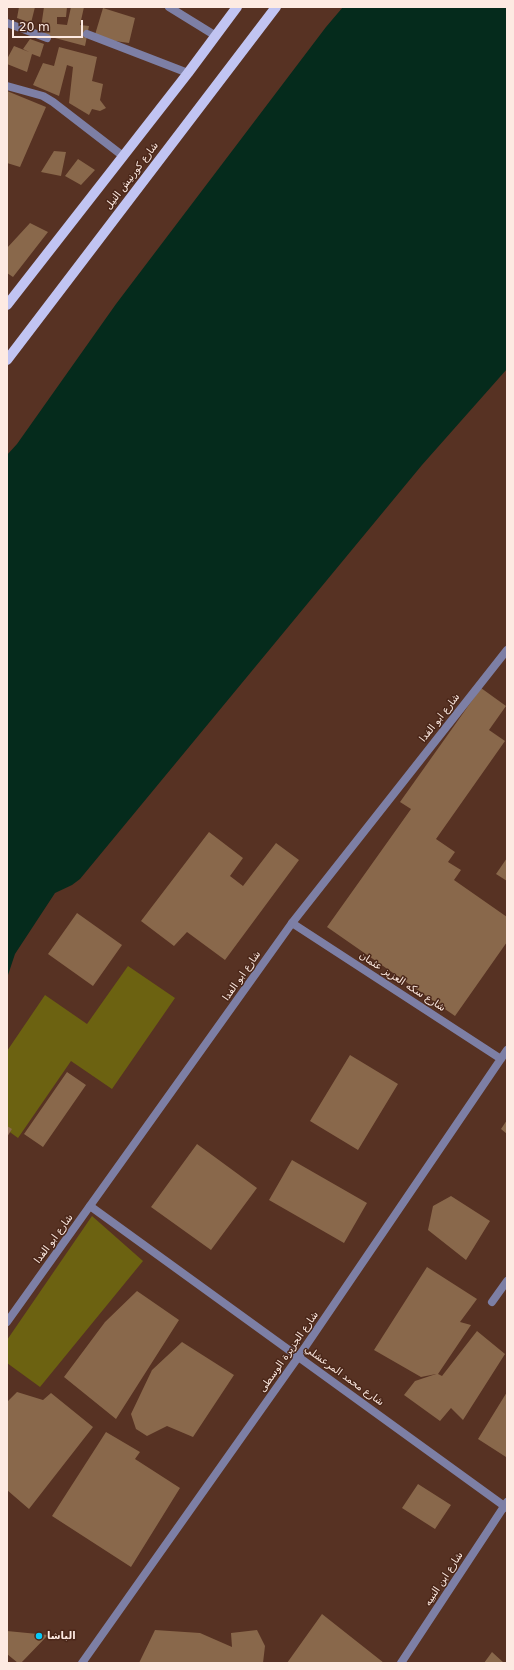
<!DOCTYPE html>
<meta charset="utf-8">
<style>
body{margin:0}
#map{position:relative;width:514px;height:1670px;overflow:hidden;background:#573223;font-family:"DejaVu Sans",sans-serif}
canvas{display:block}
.frame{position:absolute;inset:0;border:8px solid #fdeae2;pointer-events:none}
.scale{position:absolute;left:12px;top:20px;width:71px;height:18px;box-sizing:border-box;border:2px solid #fdeae2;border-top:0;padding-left:5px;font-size:12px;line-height:14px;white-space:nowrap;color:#fdeae2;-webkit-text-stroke:3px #4b2719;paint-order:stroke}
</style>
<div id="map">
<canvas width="514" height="1670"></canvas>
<div class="frame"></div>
<div class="scale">20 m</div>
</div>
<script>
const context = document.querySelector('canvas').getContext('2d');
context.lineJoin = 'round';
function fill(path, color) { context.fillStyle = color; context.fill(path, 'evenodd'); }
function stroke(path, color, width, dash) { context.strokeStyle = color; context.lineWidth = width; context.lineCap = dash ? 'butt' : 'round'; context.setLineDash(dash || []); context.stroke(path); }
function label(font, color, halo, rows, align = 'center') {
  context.font = font + ' "DejaVu Sans",Vazirmatn,sans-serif'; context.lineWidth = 3; context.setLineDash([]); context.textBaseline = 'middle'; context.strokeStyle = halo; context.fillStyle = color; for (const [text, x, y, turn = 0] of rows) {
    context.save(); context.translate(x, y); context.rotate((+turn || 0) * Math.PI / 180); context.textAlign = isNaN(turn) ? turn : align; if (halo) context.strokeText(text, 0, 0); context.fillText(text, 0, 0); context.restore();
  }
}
const green = new Path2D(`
 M 128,966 L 175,998 L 112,1089 L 71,1061 L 18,1138 L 7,1130 L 7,1051 L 45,995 L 87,1024 Z
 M 92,1216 L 143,1261 L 40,1387 L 7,1363 L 7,1340 Z`);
const water = new Path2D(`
 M 343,7 L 507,7 L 507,369 L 422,465 L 80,879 L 72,885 L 55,893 L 15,954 L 7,978 L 7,455 L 17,444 L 116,304 L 326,27 Z`);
const building = new Path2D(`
 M 19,7 L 35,7 L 31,23 L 17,18 Z
 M 44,7 L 67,7 L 66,17 L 57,17 L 57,24 L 67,25 L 71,7 L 84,7 L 80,25 L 89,26 L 85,46 L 40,34 Z
 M 103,8 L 135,18 L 129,43 L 94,38 Z
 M 30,39 L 44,44 L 40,57 L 32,54 L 27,72 L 7,64 L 7,59 L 14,46 L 29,52 L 23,49 Z
 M 59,47 L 97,57 L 92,81 L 103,84 L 100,100 L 106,108 L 100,111 L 92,109 L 89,115 L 69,103 L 73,67 L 67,65 L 59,96 L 33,85 L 43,63 L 54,66 Z
 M 7,91 L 46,107 L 20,167 L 7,163 Z
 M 54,151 L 66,152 L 61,176 L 41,172 Z
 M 78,159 L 95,170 L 81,185 L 65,176 Z
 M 30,223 L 48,232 L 13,277 L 7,273 L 7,248 Z
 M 481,688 L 506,706 L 489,730 L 505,741 L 436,839 L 455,852 L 448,862 L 461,870 L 454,880 L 507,917 L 507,942 L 455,1016 L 327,927 L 411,809 L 400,802 Z
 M 209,832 L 243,858 L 230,876 L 243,886 L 276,843 L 299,860 L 225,960 L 187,932 L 174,946 L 141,921 Z
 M 507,858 L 507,881 L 496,874 Z
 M 77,913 L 122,945 L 93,986 L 48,954 Z
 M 350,1055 L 398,1084 L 358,1150 L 310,1121 Z
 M 67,1072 L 86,1085 L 43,1147 L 24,1134 Z
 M 507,1120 L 507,1134 L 501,1129 Z
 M 7,1126 L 12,1129 L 7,1137 Z
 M 197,1144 L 257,1188 L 211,1250 L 151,1207 Z
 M 292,1160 L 367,1203 L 344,1243 L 269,1200 Z
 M 451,1196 L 490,1221 L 466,1260 L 428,1230 L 433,1206 Z
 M 427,1267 L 477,1299 L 460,1322 L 471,1325 L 438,1374 L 442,1376 L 477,1331 L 505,1354 L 463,1420 L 451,1408 L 440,1421 L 404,1395 L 415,1381 L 436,1374 L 421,1377 L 374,1350 Z
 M 137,1291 L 179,1320 L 116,1419 L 64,1377 L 105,1322 Z
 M 182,1342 L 234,1375 L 193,1437 L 167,1426 L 147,1436 L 136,1429 L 131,1414 L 152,1370 Z
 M 17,1392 L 43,1400 L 51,1393 L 93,1427 L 29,1509 L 7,1490 L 7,1402 Z
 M 507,1392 L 507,1455 L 506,1457 L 478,1439 Z
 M 106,1432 L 140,1452 L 135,1459 L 180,1488 L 131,1567 L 52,1516 Z
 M 418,1484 L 451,1505 L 435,1529 L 402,1508 Z
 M 322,1614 L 384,1663 L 287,1663 Z
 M 155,1630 L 200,1633 L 232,1647 L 231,1633 L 257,1630 L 265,1646 L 263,1663 L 139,1663 Z
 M 7,1631 L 48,1635 L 21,1663 L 18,1663 L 7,1654 Z
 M 492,1652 L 504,1663 L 484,1663 Z`);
const service = new Path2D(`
 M 492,1302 L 507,1281`);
const minor = new Path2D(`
 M 169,7 L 216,36
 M 7,23 L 47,38
 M 87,34 L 188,73
 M 7,86 L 43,96 L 53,102 L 123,156
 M 292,923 L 501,1059
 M 90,1206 L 507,1508
 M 82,1663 L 299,1356 L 507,1050`);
const tertiary = new Path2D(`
 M 7,1322 L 292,923 L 507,650
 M 401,1663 L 507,1502`);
const primary = new Path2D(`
 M 7,305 L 188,73 L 237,7
 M 7,360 L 276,7`);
const markers = [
 [39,1636,4,"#06cbf9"]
];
const streetNames = [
 ["شارع كورنيش النيل",132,176,-53],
 ["شارع ابو الفدا",440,718,-52],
 ["شارع ابو الفدا",242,976,-55],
 ["شارع سكه العزيز عثمان",402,982,33],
 ["شارع ابو الفدا",54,1239,-54],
 ["شارع الجزيرة الوسطى",289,1352,-55],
 ["شارع محمد المرعشلي",344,1376,36],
 ["شارع ابن النبيه",444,1579,-57]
];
const poiNames = [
 ["الباشا",47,1636]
];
fill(green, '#6c6211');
fill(water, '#052b1c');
fill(building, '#89684b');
stroke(service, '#7d7fa5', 8);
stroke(minor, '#7d7fa5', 8);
stroke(tertiary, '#7d7fa5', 8);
stroke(primary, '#c1c4f2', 10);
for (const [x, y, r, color] of markers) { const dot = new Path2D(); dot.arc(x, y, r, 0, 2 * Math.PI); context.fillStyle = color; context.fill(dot); stroke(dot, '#4b2719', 1.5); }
label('10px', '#fdeae2', '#4b2719', streetNames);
label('bold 10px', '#fdeae2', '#4b2719', poiNames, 'left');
</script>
